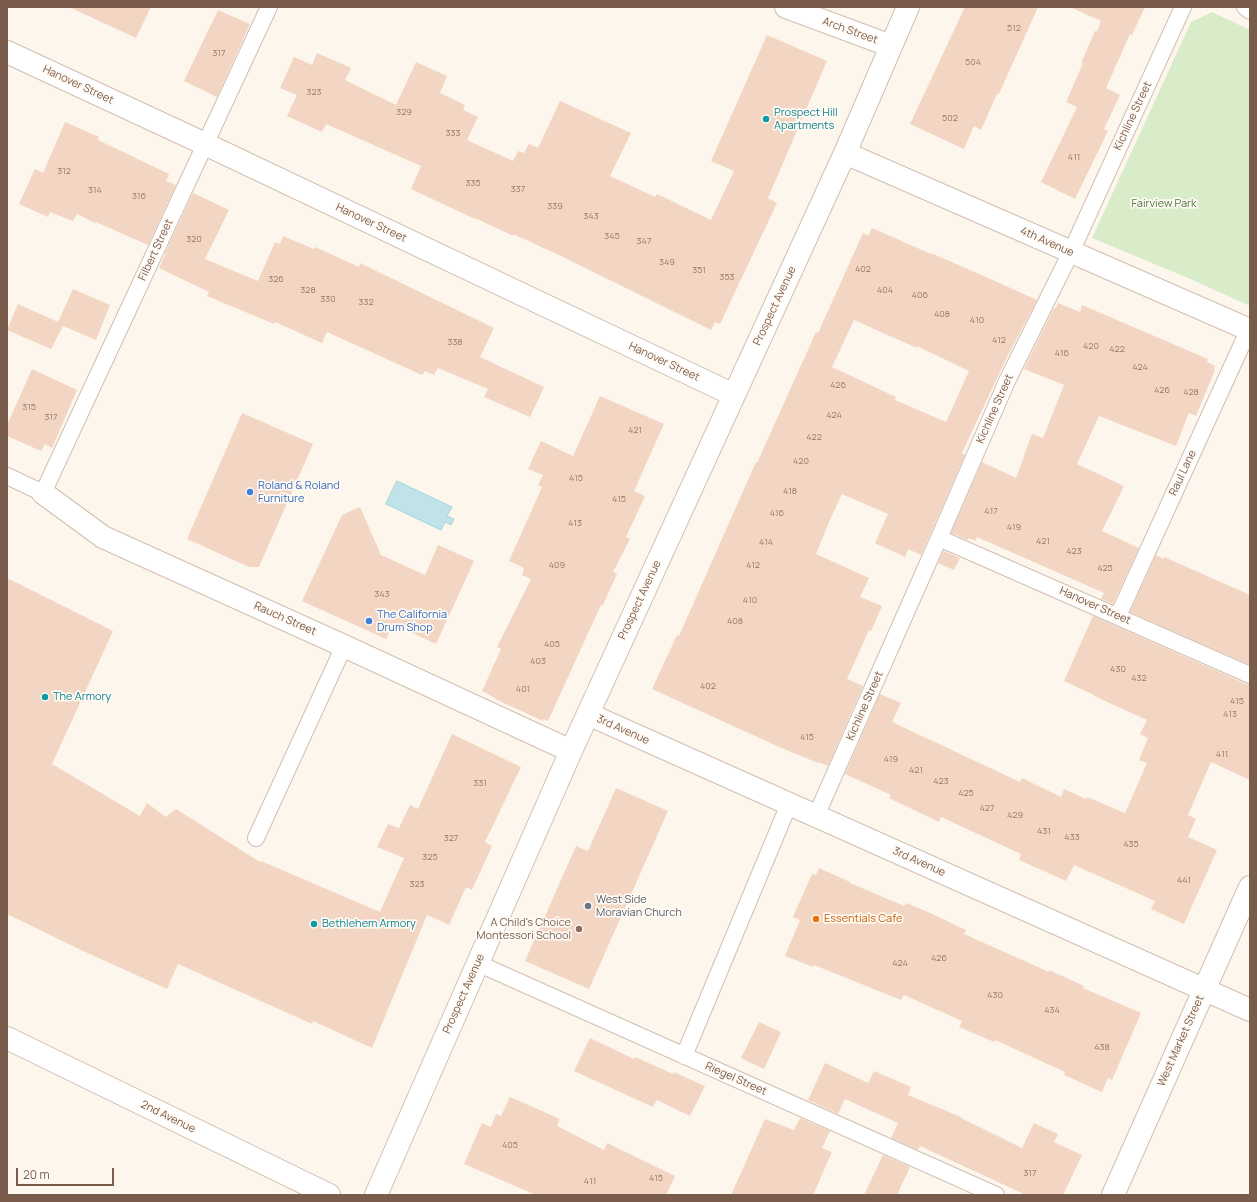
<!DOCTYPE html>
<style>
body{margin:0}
#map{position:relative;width:1257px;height:1202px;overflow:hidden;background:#fdf6ec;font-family:Manrope,sans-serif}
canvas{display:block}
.frame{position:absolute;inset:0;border:8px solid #7a5c4d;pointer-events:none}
.scale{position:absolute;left:16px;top:1168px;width:98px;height:18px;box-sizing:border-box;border:2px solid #7a5c4d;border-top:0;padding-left:5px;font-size:12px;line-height:14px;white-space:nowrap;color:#7a5c4d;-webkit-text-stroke:3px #fffaf3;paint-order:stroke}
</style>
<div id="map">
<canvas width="1257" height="1202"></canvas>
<div class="frame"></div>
<div class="scale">20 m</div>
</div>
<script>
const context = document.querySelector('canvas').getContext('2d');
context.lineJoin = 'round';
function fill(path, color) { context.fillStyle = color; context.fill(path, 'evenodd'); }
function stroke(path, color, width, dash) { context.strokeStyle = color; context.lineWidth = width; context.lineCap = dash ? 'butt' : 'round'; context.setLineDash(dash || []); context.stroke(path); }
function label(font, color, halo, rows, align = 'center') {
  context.font = font + ' Manrope,sans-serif'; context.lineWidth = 3.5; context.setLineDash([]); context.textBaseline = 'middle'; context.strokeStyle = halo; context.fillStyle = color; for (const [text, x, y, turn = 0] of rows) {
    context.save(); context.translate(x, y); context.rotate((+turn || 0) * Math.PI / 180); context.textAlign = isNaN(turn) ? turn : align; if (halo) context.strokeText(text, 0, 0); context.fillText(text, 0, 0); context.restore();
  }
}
const green = new Path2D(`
 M 1212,12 L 1250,30 L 1250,306 L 1188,278 L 1092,238 L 1191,22 Z`);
const water = new Path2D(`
 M 397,481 L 452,507 L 447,516 L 454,519 L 451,525 L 445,522 L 441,530 L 386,504 Z`);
const building = new Path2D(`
 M 69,7 L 151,7 L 136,38 Z
 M 965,7 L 1038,7 L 999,94 L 997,94 L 981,130 L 974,126 L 964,149 L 910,124 Z
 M 1070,7 L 1145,7 L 1132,35 L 1130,34 L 1106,88 L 1120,95 L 1104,129 L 1108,131 L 1075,199 L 1041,182 L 1077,107 L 1066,102 L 1083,63 L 1081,63 L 1095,31 L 1097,31 L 1101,21 Z
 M 218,10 L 250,24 L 217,97 L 184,81 Z
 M 767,35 L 827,61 L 768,198 L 777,203 L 720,324 L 715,322 L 711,330 L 561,256 L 513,234 L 513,236 L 475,218 L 475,219 L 411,189 L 421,166 L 326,124 L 322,132 L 287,116 L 297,95 L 280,88 L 294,57 L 312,65 L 317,53 L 351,68 L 345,80 L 396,105 L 416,62 L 447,76 L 440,93 L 465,105 L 463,110 L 478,117 L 467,140 L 513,161 L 518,151 L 524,153 L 529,144 L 538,148 L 560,101 L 631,133 L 610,176 L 655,197 L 657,194 L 711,220 L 734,171 L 711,161 Z
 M 65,122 L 99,137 L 98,140 L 169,174 L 166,181 L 176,185 L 148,245 L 96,222 L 95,223 L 77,214 L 73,221 L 50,212 L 48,217 L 19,204 L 35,169 L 43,173 Z
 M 193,193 L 229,210 L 205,259 L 258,281 L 275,242 L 280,244 L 283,236 L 314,249 L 315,247 L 359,267 L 360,263 L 494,328 L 480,357 L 544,387 L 530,417 L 484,397 L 488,389 L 438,368 L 434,375 L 425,371 L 422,375 L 327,332 L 322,343 L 275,322 L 274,324 L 207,296 L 209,292 L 159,268 L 166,253 L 165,253 Z
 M 872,228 L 931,254 L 931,253 L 986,277 L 1037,300 L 1005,361 L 962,453 L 965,455 L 921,555 L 908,549 L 905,557 L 875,543 L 888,514 L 842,494 L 829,522 L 816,554 L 869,578 L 860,597 L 882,606 L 871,631 L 869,630 L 847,679 L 863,686 L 828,766 L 818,762 L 818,763 L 777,746 L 652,689 L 677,635 L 679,636 L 756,462 L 757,463 L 816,332 L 818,333 L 863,233 L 868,236 ZM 854,320 L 917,348 L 917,346 L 969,371 L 946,422 L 895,400 L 896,397 L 832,367 Z
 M 73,289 L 110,305 L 96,340 L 63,326 L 51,349 L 7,330 L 18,304 L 58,322 Z
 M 1058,303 L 1080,312 L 1082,305 L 1208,359 L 1207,362 L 1215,366 L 1214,369 L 1215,370 L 1196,416 L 1189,413 L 1176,446 L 1099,416 L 1077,464 L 1124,486 L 1102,531 L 1139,548 L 1113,604 L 1101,599 L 1104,593 L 1027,559 L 977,537 L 976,541 L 969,538 L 968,540 L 951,533 L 982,462 L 1016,478 L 1032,434 L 1043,438 L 1064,385 L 1024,369 L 1054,308 L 1056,308 Z
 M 32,369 L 77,390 L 52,448 L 45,444 L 41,451 L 7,436 L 7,425 Z
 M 600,396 L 664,424 L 634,491 L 645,496 L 626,537 L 630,539 L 613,572 L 617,574 L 603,605 L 601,605 L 548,721 L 543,719 L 543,721 L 495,699 L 495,698 L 482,691 L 501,649 L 497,647 L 531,579 L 522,575 L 524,568 L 509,561 L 542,487 L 538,485 L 543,475 L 528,469 L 541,441 L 573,456 Z
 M 242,413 L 313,444 L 259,567 L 249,567 L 187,539 Z
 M 360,507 L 381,555 L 425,575 L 438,545 L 474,561 L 436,644 L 393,624 L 386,639 L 302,601 L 342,515 Z
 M 944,551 L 960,558 L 954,570 L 938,563 Z
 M 1156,555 L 1163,559 L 1164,557 L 1250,595 L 1250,665 L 1130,612 Z
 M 7,578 L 113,631 L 52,764 L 140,816 L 147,803 L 166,817 L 176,809 L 260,862 L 261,861 L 380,912 L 404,858 L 377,847 L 388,824 L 399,828 L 410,805 L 418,809 L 452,734 L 521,767 L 485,842 L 492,846 L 472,890 L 466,887 L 449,925 L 427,915 L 372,1048 L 313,1021 L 312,1024 L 178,964 L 167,989 L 81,950 L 7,914 Z
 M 1093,616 L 1246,684 L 1250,684 L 1250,780 L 1211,762 L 1188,815 L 1196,819 L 1188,837 L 1217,850 L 1184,924 L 1151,909 L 1155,901 L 1074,865 L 1066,881 L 1019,860 L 1021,854 L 941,817 L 939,822 L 889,798 L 891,795 L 845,774 L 880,694 L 901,703 L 892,722 L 1020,782 L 1022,778 L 1061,797 L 1064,789 L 1086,799 L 1087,797 L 1125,813 L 1147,763 L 1139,760 L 1148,738 L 1140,734 L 1147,720 L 1094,696 L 1094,695 L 1064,681 Z
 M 616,788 L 668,811 L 589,989 L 525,961 L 576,846 L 588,851 Z
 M 819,868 L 850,882 L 850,883 L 904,906 L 906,903 L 928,912 L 966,930 L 964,934 L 1049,972 L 1049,970 L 1084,986 L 1083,988 L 1141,1013 L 1112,1080 L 1108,1078 L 1102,1092 L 1064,1075 L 1065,1072 L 995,1040 L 994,1042 L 959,1027 L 962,1021 L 904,995 L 901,1000 L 814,965 L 813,967 L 785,956 L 800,920 L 793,917 L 812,874 L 816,875 Z
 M 759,1022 L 781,1032 L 764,1069 L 741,1058 Z
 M 590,1038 L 634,1059 L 635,1057 L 673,1074 L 674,1072 L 705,1086 L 690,1116 L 657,1100 L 653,1107 L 574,1071 Z
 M 825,1063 L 868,1083 L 874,1071 L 911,1087 L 908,1095 L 961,1117 L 961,1118 L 1022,1148 L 1034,1123 L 1058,1134 L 1054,1142 L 1082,1155 L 1063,1195 L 1026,1195 L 920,1146 L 918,1150 L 891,1138 L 898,1123 L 845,1099 L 838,1114 L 808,1100 Z
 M 510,1097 L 560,1119 L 557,1126 L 604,1150 L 607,1143 L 675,1176 L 666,1195 L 536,1195 L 464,1164 L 482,1123 L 491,1127 L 496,1114 L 501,1116 Z
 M 800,1118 L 830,1131 L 822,1148 L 832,1152 L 813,1195 L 731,1195 L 765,1119 L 794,1130 Z
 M 883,1155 L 910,1167 L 897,1195 L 864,1195 Z`);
const service = new Path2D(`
 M 1245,7 L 1250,11
 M 7,476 L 43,493 L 269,7
 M 939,538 L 1250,675
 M 1118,616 L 1249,329
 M 816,816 L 939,538 L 1007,381 L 1071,252 L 1183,7
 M 256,838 L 344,646
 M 477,963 L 996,1195
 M 684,1056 L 789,804`);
const minor = new Path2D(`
 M 786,7 L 891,46
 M 7,52 L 205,144 L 734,395
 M 845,153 L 1250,330
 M 43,493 L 103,537 L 344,646 L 571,751
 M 588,714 L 1250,1010
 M 7,1038 L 329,1195
 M 376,1195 L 571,751 L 845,153 L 908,7
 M 1113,1195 L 1250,887`);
const markers = [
 [766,119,4,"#0f9aa8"],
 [250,492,4,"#3f7fe0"],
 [369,621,4,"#3f7fe0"],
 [45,697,4,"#0f9aa8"],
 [588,906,4,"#6b7280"],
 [816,919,4,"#e8710a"],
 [314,924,4,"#0f9aa8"],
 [579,929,4,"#8d6e63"]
];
const numberNames = [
 ["512",1014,28],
 ["317",219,53],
 ["504",973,62],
 ["323",314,92],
 ["329",404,112],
 ["502",950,118],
 ["333",453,133],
 ["411",1074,157],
 ["312",64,171],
 ["335",473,183],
 ["337",518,189],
 ["314",95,190],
 ["316",139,196],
 ["339",555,206],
 ["343",591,216],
 ["345",612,236],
 ["320",194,239],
 ["347",644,241],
 ["349",667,262],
 ["402",863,269],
 ["351",699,270],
 ["353",727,277],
 ["326",276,279],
 ["328",308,290],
 ["404",885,290],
 ["406",920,295],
 ["330",328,299],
 ["332",366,302],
 ["408",942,314],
 ["410",977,320],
 ["412",999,340],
 ["338",455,342],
 ["420",1091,346],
 ["422",1117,349],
 ["416",1062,353],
 ["424",1140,367],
 ["426",838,385],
 ["426",1162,390],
 ["428",1191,392],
 ["315",29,407],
 ["424",834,415],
 ["317",51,417],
 ["421",635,430],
 ["422",814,437],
 ["420",801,461],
 ["415",576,478],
 ["418",790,491],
 ["415",619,499],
 ["417",991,511],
 ["416",777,513],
 ["413",575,523],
 ["419",1014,527],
 ["421",1043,541],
 ["414",766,542],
 ["423",1074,551],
 ["409",557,565],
 ["412",753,565],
 ["425",1105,568],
 ["343",382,594],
 ["410",750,600],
 ["408",735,621],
 ["405",552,644],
 ["403",538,661],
 ["430",1118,669],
 ["432",1139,678],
 ["402",708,686],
 ["401",523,689],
 ["415",1237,701],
 ["413",1230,714],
 ["415",807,737],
 ["411",1222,754],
 ["419",891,759],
 ["421",916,770],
 ["423",941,781],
 ["331",480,783],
 ["425",966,793],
 ["427",987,808],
 ["429",1015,815],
 ["431",1044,831],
 ["433",1072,837],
 ["327",451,838],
 ["435",1131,844],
 ["325",430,857],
 ["441",1184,880],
 ["323",417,884],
 ["426",939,958],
 ["424",900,963],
 ["430",995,995],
 ["434",1052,1010],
 ["438",1102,1047],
 ["405",510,1145],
 ["317",1030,1173],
 ["415",656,1178],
 ["411",590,1181]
];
const streetNames = [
 ["Arch Street",850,31,20],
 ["Hanover Street",78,85,25],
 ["Kichline Street",1133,116,-65],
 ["Hanover Street",371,223,25],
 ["4th Avenue",1047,242,24],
 ["Filbert Street",156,250,-65],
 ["Prospect Avenue",775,306,-65],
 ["Hanover Street",664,362,25],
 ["Kichline Street",995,409,-66],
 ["Raul Lane",1183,473,-65],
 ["Prospect Avenue",640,600,-65],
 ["Hanover Street",1095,606,24],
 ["Rauch Street",285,619,24],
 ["Kichline Street",865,706,-66],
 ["3rd Avenue",623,730,24],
 ["3rd Avenue",919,862,24],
 ["Prospect Avenue",464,994,-66],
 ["West Market Street",1181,1041,-66],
 ["Riegel Street",736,1079,24],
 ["2nd Avenue",168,1117,26]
];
const cultureNames = [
 ["Prospect Hill",774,113],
 ["Apartments",774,126],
 ["The Armory",53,697],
 ["Bethlehem Armory",322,924]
];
const parkNames = [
 ["Fairview Park",1164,204]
];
const shopNames = [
 ["Roland & Roland",258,486],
 ["Furniture",258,499],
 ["The California",377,615],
 ["Drum Shop",377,628]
];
const worshipNames = [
 ["West Side",596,900],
 ["Moravian Church",596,913]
];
const foodNames = [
 ["Essentials Cafe",824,919]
];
const educationNames = [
 ["A Child's Choice",571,923],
 ["Montessori School",571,936]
];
fill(green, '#d8ecc9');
fill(water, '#bfe3e8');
stroke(water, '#a5d3da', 1);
fill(building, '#f3d5c3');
stroke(service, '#d1beb0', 18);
stroke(minor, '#d1beb0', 24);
stroke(service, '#fff', 16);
stroke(minor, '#fff', 22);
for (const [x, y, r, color] of markers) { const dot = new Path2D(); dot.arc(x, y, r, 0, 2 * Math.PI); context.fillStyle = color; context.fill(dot); stroke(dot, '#fffaf3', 1.5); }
label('9px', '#987a6a', null, numberNames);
label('11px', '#7a5c4d', '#fffaf3', streetNames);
label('11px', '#0d838f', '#fffaf3', cultureNames, 'left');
label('11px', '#537a41', '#fffaf3', parkNames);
label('11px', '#366cbe', '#fffaf3', shopNames, 'left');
label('11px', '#5b616d', '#fffaf3', worshipNames, 'left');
label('11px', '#c56008', '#fffaf3', foodNames, 'left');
label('11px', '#785e54', '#fffaf3', educationNames, 'right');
</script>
